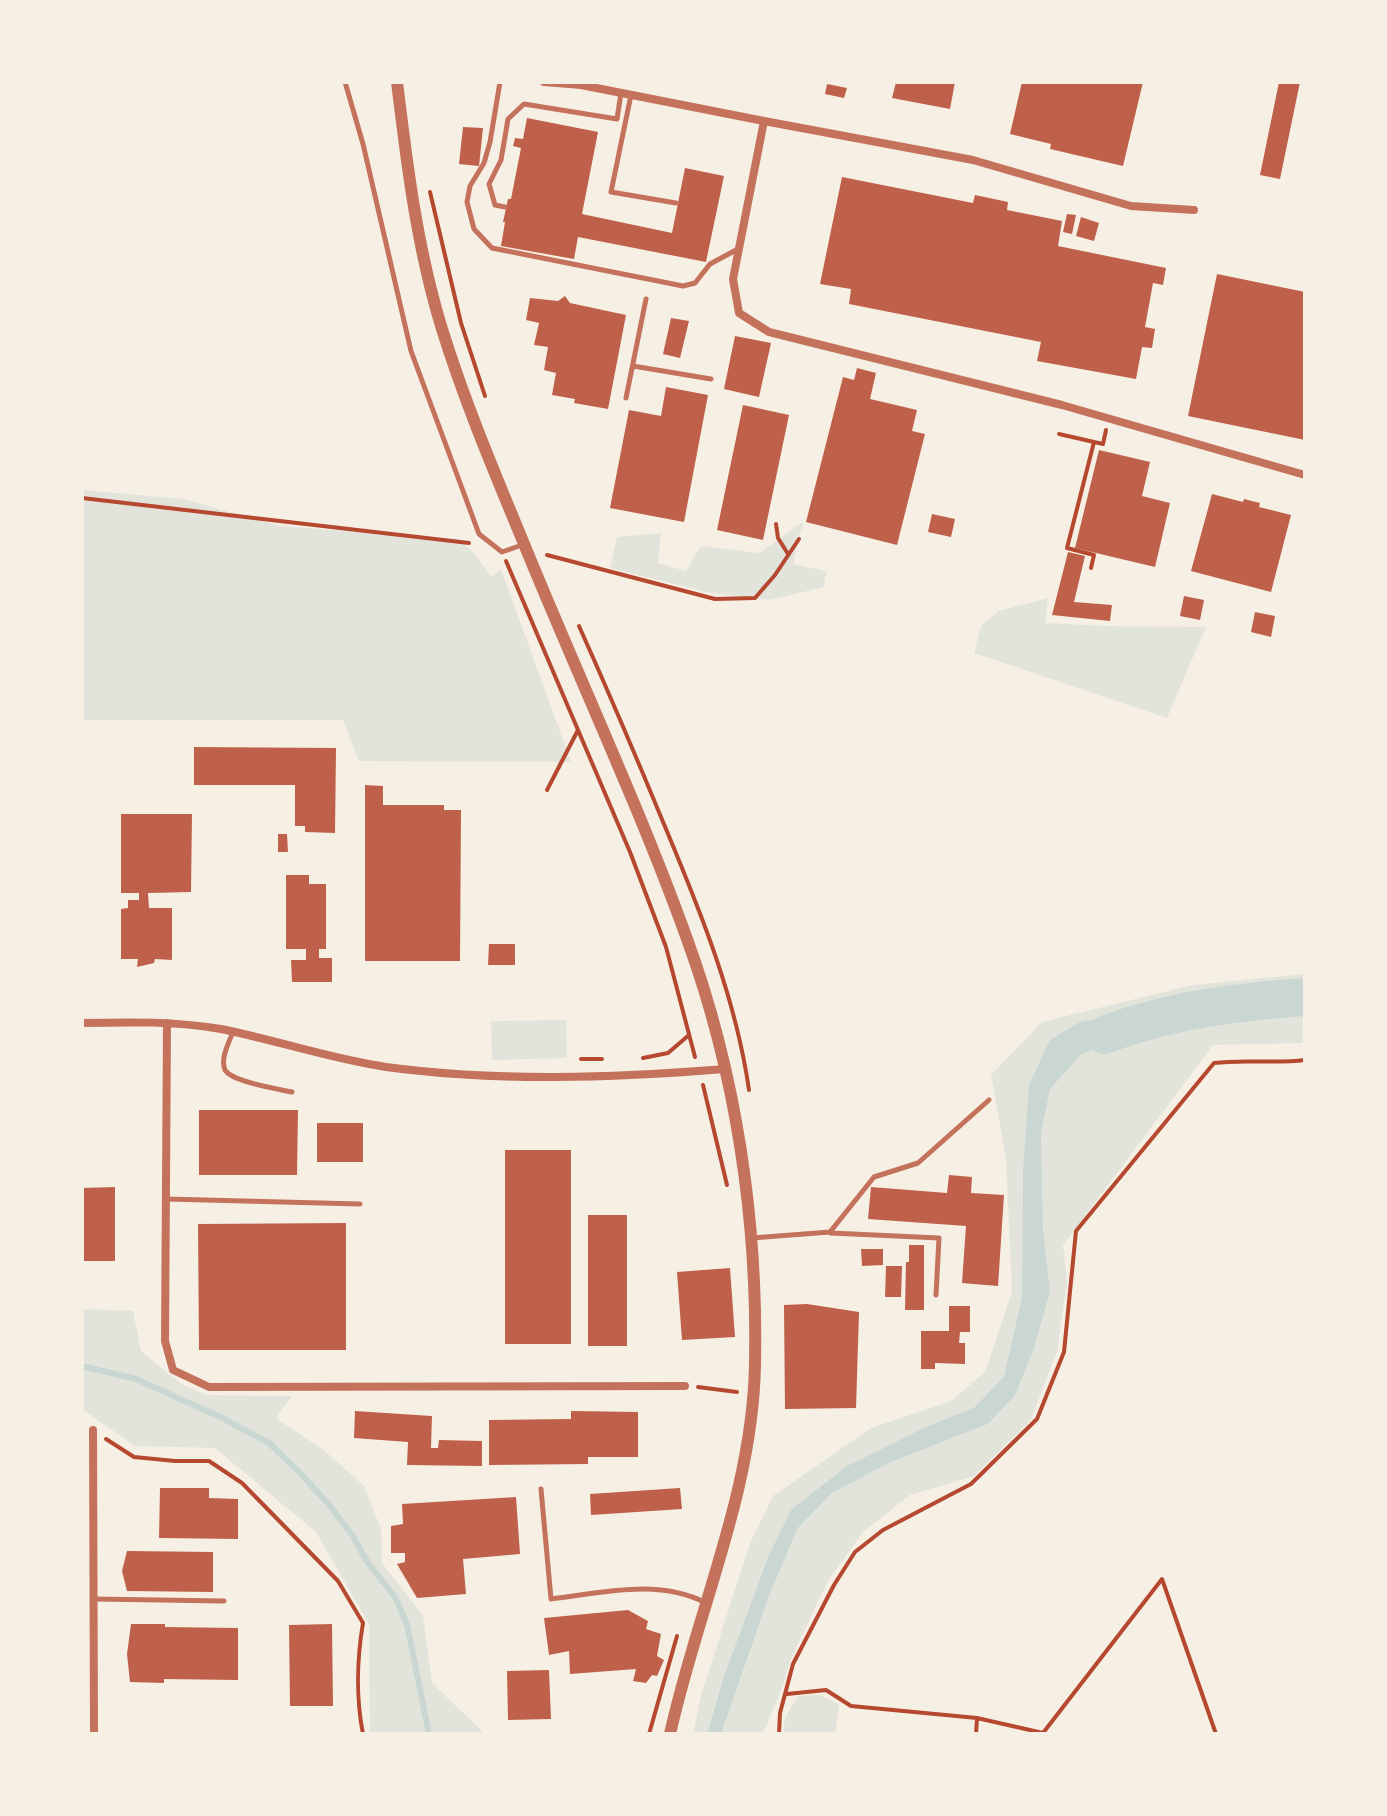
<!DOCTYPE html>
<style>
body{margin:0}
#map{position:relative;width:1387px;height:1816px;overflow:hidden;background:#f6efe4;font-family:Figtree,sans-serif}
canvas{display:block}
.frame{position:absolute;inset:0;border:84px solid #f6efe4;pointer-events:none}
</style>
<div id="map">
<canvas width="1387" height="1816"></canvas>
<div class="frame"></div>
</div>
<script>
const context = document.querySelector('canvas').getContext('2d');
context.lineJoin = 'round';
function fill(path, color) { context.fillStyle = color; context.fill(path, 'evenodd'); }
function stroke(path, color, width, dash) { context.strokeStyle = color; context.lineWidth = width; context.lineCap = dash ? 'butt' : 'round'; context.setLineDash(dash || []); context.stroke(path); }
const green = new Path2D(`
 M 82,490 L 183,499 L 279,526 L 458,539 L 476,555 L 491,577 L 501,569 L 571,762 L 359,761 L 343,720 L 82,720 Z
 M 803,522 L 793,564 L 826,571 L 824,587 L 770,600 L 710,593 L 610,568 L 617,537 L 661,533 L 658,563 L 686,571 L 701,546 L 759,553 Z
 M 1048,598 L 1045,623 L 1105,626 L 1206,627 L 1167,718 L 974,653 L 981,626 L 999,611 Z
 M 1305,974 L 1305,1043 L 1213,1045 L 1063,1245 L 1067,1282 L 1057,1351 L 1031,1420 L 974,1476 L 910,1495 L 863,1532 L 828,1581 L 791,1659 L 783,1685 L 763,1734 L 721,1734 L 769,1596 L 798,1528 L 832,1493 L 889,1463 L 988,1424 L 1050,1291 L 1043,1228 L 1041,1134 L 1050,1089 L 1082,1054 L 1156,1022 L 1150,1009 L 1050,1040 L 1023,1172 L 1022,1297 L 1004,1376 L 975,1407 L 928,1426 L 791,1510 L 768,1557 L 724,1676 L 707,1734 L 693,1734 L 702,1692 L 750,1543 L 773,1496 L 871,1428 L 951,1401 L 985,1372 L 1012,1292 L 1006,1158 L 991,1075 L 1042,1022 L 1192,985 Z
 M 566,1020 L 567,1058 L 492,1060 L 491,1021 Z
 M 82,1309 L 133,1311 L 141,1351 L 181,1384 L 206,1395 L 292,1396 L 276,1418 L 325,1451 L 364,1486 L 381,1529 L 382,1563 L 423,1616 L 432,1683 L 485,1734 L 370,1734 L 369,1624 L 316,1532 L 215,1448 L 135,1446 L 82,1409 Z
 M 820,1695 L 839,1704 L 835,1734 L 783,1734 L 785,1718 L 798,1696 Z`);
const water = new Path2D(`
 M 1150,1009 L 1156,1022 L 1082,1054 L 1050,1089 L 1041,1134 L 1043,1228 L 1050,1291 L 1034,1348 L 1015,1395 L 988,1424 L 889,1463 L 832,1493 L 798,1528 L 769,1596 L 721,1734 L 707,1734 L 724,1676 L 768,1557 L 791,1510 L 847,1466 L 928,1426 L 975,1407 L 1004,1376 L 1022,1297 L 1023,1172 L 1029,1085 L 1050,1040 L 1080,1022 Z`);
const stream = new Path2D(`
 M 82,1366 L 136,1379 L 220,1417 L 269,1443 L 301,1474 L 330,1506 L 352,1535 L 368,1563 L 395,1597 L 407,1624 L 429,1734`);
const river = new Path2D(`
 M 1104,1035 C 1170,1010 1235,1002 1305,997`);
const building = new Path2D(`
 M 896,82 L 955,82 L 950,109 L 892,98 Z
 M 1022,82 L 1143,82 L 1123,166 L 1050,149 L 1051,144 L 1010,134 Z
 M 1279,82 L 1300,82 L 1280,179 L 1260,175 Z
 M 827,84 L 847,88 L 844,98 L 825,94 Z
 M 527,118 L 598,132 L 582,214 L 672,233 L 685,168 L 724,176 L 706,262 L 578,237 L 574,259 L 501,246 L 505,222 L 503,222 L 508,199 L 511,199 L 521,148 L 513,146 L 515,138 L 523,139 Z
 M 463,127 L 483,128 L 479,166 L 459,164 Z
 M 842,177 L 973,203 L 975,195 L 1008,202 L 1007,210 L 1062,221 L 1058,246 L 1166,268 L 1163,285 L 1153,283 L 1145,327 L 1155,329 L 1152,348 L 1142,347 L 1136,379 L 1037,361 L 1041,342 L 849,304 L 851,289 L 820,284 Z
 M 1067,214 L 1076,215 L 1072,234 L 1063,232 Z
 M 1081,217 L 1099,223 L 1094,241 L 1076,236 Z
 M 1217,274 L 1305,292 L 1305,440 L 1188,416 Z
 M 565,296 L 570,303 L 626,315 L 608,409 L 574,403 L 575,399 L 552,395 L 556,373 L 544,370 L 548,347 L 534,345 L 539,323 L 526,320 L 530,298 L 558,301 Z
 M 671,318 L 689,321 L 680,358 L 663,354 Z
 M 735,336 L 771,343 L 759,397 L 724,389 Z
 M 857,368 L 876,373 L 870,399 L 917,410 L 912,431 L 925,434 L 897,545 L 806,522 L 843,377 L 854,380 Z
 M 666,387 L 708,395 L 684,522 L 610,508 L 629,410 L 661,416 Z
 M 743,405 L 789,415 L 763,540 L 717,530 Z
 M 1099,450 L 1150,462 L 1142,496 L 1170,503 L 1155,567 L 1075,548 Z
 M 1212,494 L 1243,502 L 1244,499 L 1260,503 L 1259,507 L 1291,515 L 1271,592 L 1191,571 Z
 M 932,514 L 955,519 L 951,537 L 928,532 Z
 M 1068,552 L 1085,556 L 1074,602 L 1112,605 L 1110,621 L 1052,615 Z
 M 1184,596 L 1204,600 L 1200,620 L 1180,616 Z
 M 1255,612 L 1275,616 L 1271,637 L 1251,632 Z
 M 194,747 L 336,748 L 335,833 L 305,832 L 305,826 L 295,826 L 295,785 L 194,785 Z
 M 365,785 L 383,786 L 383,805 L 444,805 L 444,810 L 461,810 L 460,961 L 365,961 Z
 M 121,814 L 192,814 L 191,892 L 148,893 L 149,908 L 172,908 L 172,960 L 155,959 L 154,963 L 137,967 L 138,959 L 121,959 L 121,909 L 128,908 L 128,900 L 139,900 L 139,893 L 121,893 Z
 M 278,834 L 287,834 L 288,852 L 278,852 Z
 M 286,875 L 309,875 L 309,884 L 326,884 L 326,949 L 319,949 L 319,958 L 332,958 L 332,982 L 292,982 L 291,960 L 306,960 L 306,949 L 286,949 Z
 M 489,944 L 515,944 L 515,965 L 488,965 Z
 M 199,1110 L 298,1110 L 297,1175 L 199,1175 Z
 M 317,1123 L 363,1123 L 363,1162 L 317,1162 Z
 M 505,1150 L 571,1150 L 571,1344 L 505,1344 Z
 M 949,1175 L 972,1177 L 971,1193 L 1004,1195 L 998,1286 L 962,1283 L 966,1226 L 868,1219 L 871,1187 L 947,1193 Z
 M 115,1187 L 115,1261 L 82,1261 L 82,1188 Z
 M 588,1215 L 627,1215 L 627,1346 L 588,1346 Z
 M 346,1223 L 346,1350 L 199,1350 L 198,1224 Z
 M 909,1245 L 924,1245 L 924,1310 L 905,1310 L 906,1262 L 909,1262 Z
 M 861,1249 L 883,1249 L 883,1265 L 862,1266 Z
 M 886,1266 L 902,1266 L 901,1297 L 885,1297 Z
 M 730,1268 L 735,1337 L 682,1340 L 677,1272 Z
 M 807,1304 L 859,1312 L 856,1408 L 785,1409 L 784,1305 Z
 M 949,1306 L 970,1306 L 970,1332 L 960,1332 L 959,1343 L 965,1343 L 965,1364 L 935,1363 L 935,1369 L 921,1369 L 921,1331 L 949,1331 Z
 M 355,1411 L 432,1416 L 431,1448 L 438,1448 L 439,1440 L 482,1441 L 482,1466 L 407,1465 L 408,1442 L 354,1438 Z
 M 571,1411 L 638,1412 L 638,1457 L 588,1457 L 588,1464 L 489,1465 L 489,1420 L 571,1419 Z
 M 160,1488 L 209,1488 L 209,1498 L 238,1499 L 238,1539 L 159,1538 Z
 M 680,1488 L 682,1509 L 591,1515 L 590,1494 Z
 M 516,1497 L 520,1554 L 463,1559 L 466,1594 L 417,1598 L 397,1564 L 405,1562 L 405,1553 L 391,1553 L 391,1526 L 403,1524 L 402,1504 Z
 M 127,1551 L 213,1552 L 213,1592 L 127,1591 L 122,1571 Z
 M 628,1610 L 648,1621 L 646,1629 L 661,1634 L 657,1656 L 664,1660 L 657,1676 L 652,1675 L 646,1683 L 633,1681 L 636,1669 L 570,1674 L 569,1651 L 549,1655 L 544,1618 Z
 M 131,1624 L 165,1624 L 165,1627 L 238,1628 L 238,1680 L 164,1679 L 164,1683 L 130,1682 L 127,1654 Z
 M 332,1624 L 333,1706 L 290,1706 L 289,1625 Z
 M 549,1670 L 551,1719 L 508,1720 L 507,1671 Z`);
const path = new Path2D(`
 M 430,192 L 461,323 L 485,396
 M 1059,434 L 1094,442
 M 82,498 L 469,543
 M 776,524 L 778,538 L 788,554
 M 547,555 L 715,599 L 755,598 L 775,575 L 799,539
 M 506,561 L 630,852 L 666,947 L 695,1057
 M 1091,568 L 1094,555 L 1067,548 L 1094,442 L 1103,444 L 1106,430
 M 579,626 C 609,693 638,761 666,829 C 701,913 736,999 749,1090
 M 547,790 L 578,730
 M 643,1058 L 668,1053 L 689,1035
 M 581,1059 L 602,1059
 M 703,1085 L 727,1185
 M 698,1387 L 737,1392
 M 106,1439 L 134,1457 L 175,1461 L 209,1461 L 242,1483 L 338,1581 L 363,1623 C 357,1658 356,1699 363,1734
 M 787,1694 L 826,1690 L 851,1706 L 977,1718 L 1043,1733 L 1162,1579 L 1216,1734
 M 649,1734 L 677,1636
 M 779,1734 L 780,1713 L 793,1664 L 834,1585 L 855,1552 L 883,1530 L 971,1484 L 1037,1419 L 1064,1352 L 1076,1231 L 1214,1063 C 1244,1059 1274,1064 1305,1060
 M 976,1734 L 977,1718`);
const service = new Path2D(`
 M 345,82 L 363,144 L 411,351 L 479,534 L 502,552 L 522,545
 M 500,82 L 490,142 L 484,163 L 470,186 L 467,202 L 474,229 L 492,248 L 683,286 L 695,283 L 710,264 L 738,249
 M 631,95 L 611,192 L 676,203
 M 505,207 L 495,205 L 489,184 L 501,160 L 508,119 L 524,104 L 617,119 L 621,93
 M 633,366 L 711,379
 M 626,398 L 646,299
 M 233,1032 C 229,1042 220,1059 225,1070 C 232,1082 278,1089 292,1092
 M 166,1199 L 360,1204
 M 831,1233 L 939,1238 L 936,1295
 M 752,1238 L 830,1232 L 874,1177 L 918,1163 L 989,1100
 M 541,1489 L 551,1599 C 602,1593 658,1578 706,1603
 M 94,1599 L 224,1601`);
const minor = new Path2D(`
 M 544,82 L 581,85 L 764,121 L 733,279 L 739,313 L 769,332 L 1062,405 L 1305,475
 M 764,121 L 973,160 L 1131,206 L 1194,210
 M 82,1023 C 128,1022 175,1021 221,1029 C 276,1040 331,1059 386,1067 C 498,1082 613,1078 725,1069
 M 167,1023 L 165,1341 L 173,1370 L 209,1387 L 685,1386
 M 93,1430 L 94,1734`);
const tertiary = new Path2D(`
 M 397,82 C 407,165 417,248 442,329 C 464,400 493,469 522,539 C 576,672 638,803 687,939 C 736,1073 758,1221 755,1364 C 753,1492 697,1611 670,1734`);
fill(green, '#e2e4dc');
fill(water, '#c9d6d2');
stroke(stream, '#c9d6d2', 6);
stroke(river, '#c9d6d2', 38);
fill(building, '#bf614a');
stroke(path, '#b5482f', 4);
stroke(service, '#c5725c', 5);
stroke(minor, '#c5725c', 8);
stroke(tertiary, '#c5725c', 12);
</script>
